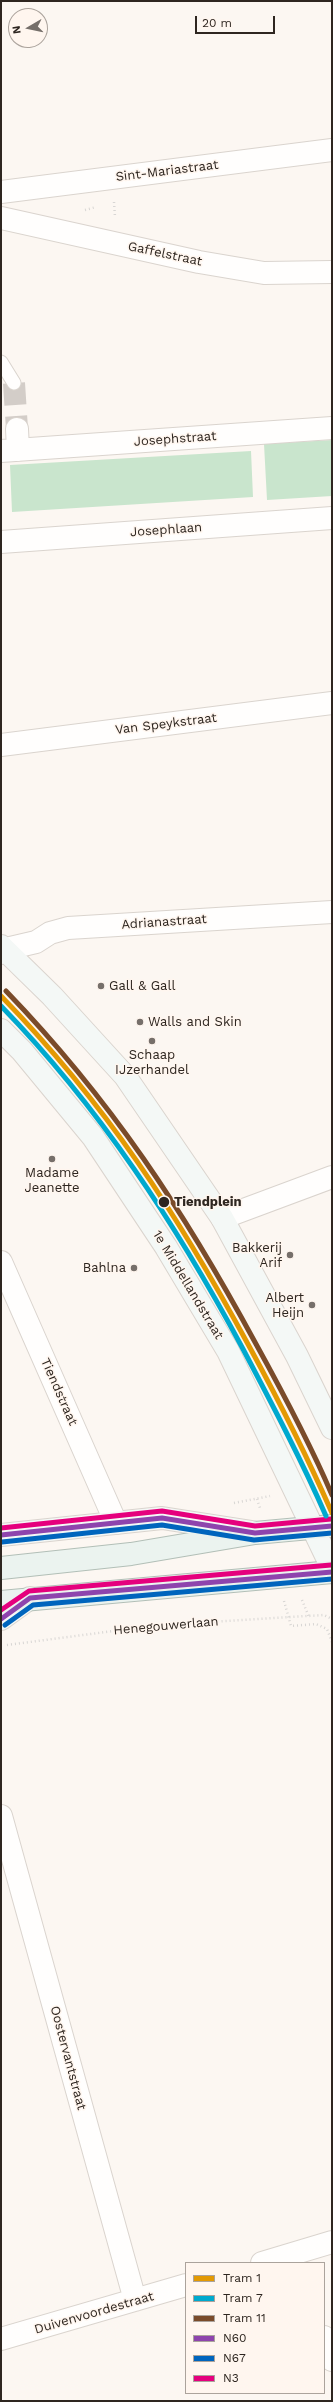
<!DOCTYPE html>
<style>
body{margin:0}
#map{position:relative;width:333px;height:2402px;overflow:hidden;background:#fcf7f2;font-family:"Work Sans",sans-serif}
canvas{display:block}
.frame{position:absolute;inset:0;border:2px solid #2e2620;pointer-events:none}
.legend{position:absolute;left:185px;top:2262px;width:140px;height:132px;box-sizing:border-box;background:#fff6ef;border:1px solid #aba39c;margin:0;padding:5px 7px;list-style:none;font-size:12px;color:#2e2620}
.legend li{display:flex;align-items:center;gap:8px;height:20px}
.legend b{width:20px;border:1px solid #aba39c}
.north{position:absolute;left:8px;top:8px;width:40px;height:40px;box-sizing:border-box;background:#fff6ef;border:1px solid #aba39c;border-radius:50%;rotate:261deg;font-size:11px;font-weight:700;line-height:16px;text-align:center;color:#2e2620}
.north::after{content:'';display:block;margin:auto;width:14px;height:18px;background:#766f6a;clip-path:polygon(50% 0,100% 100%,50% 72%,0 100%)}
.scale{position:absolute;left:195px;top:16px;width:80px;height:18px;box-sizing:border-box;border:2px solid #2e2620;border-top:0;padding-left:5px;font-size:12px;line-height:14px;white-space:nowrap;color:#2e2620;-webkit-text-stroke:3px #fff6ef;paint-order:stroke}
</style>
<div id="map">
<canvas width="333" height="2402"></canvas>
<div class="frame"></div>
<ul class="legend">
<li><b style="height:5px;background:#e39903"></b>Tram 1</li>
<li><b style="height:5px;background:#00a9ce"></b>Tram 7</li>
<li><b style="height:5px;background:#7a4b2a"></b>Tram 11</li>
<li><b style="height:5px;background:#8e44ad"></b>N60</li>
<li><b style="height:5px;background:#0065bd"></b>N67</li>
<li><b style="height:5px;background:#e5007d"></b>N3</li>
</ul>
<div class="north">N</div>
<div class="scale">20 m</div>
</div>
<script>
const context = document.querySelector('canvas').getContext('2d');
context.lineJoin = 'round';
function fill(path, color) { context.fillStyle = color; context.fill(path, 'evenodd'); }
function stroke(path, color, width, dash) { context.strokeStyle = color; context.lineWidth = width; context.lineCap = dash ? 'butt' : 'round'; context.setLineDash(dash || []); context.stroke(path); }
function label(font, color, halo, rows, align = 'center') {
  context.font = font + ' "Work Sans",sans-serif'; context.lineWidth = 3; context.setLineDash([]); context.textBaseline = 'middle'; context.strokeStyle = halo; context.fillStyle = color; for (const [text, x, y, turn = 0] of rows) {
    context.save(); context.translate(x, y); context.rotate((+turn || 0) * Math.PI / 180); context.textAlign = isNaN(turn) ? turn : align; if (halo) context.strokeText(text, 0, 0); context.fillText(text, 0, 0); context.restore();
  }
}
const green = new Path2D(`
 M 332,440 L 332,496 L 267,500 L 264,444 Z
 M 251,451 L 253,497 L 12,512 L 10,465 Z`);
const streetTunnel = new Path2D(`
 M 14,383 L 17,429`);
const path = new Path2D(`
 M 114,202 L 115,217
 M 85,210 L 96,207
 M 323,1490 L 332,1489
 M 257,1499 L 260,1508
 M 234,1503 L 270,1496
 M 302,1600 L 309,1617
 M 284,1601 L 291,1626 L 316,1624 L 327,1629 L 332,1642
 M 7,1645 L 159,1625 L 324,1615 L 332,1619`);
const lane = new Path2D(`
 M 1,362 L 14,383`);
const street = new Path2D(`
 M 1,192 L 332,150
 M 1,218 L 199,262 L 264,273 L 332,272
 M 17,429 L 18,450
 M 1,451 L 332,428
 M 1,542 L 332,518
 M 1,745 L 332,703
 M 1,953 L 6,949 L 36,942 L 50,933 L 68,928 L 332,912
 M 222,1218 L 332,1177
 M 1,1262 L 116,1523
 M 1,1816 L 135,2300
 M 262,2263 L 332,2242
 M 324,2337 L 332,2360
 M 1,2339 L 186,2285`);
const secondary = new Path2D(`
 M 1,946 L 52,996 L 125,1076 L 222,1218 L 297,1356 L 332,1428
 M 1,1030 L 22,1051 L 93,1137 L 166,1247 L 228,1351 L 332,1568
 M 1,1535 L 162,1518 L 252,1532
 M 1,1619 L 30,1598`);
const primary = new Path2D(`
 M 1,1568 L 131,1554 L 255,1533 L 332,1526
 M 1,1602 L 332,1572`);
const bus1 = new Path2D(`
 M 1,1535 L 162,1518 L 255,1533 L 332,1526
 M 1,1619 L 30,1598 L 332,1572`);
const bus2 = new Path2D(`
 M 2,1542 L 162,1525 L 254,1540 L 332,1533
 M 5,1625 L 33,1605 L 332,1579`);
const bus3 = new Path2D(`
 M 1,1528 L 162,1511 L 255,1526 L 331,1519
 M 1,1610 L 29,1591 L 331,1565`);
const tram1 = new Path2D(`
 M 1,996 C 106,1104 178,1215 249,1346 C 279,1401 307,1456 332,1513`);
const tram2 = new Path2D(`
 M 1,1006 C 100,1108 176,1224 243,1349 C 272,1404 301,1459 326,1516`);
const tram3 = new Path2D(`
 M 6,991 C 111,1100 184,1211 256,1344 C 283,1393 310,1443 332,1495`);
const markers = [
 [101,986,4,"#766f6a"],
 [140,1022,4,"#766f6a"],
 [152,1041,4,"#766f6a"],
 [52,1159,4,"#766f6a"],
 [164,1202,6,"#2e2620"],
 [290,1255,4,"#766f6a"],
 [134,1268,4,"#766f6a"],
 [312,1305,4,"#766f6a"]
];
const streetNames = [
 ["Sint-Mariastraat",167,171,-7],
 ["Gaffelstraat",165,254,12],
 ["Josephstraat",175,439,-4],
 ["Josephlaan",166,530,-4],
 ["Van Speykstraat",166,724,-7],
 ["Adrianastraat",164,922,-4],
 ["1e Middellandstraat",188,1285,59],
 ["Tiendstraat",59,1392,66],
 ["Henegouwerlaan",166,1626,-5],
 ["Oostervantstraat",68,2058,75],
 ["Duivenvoordestraat",94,2313,-16]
];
const poiNames = [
 ["Gall & Gall",109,986,"left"],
 ["Walls and Skin",148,1022,"left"],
 ["Schaap",152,1055,"center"],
 ["IJzerhandel",152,1070,"center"],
 ["Madame",52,1173,"center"],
 ["Jeanette",52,1188,"center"],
 ["Bakkerij",282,1248],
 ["Arif",282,1263],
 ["Bahlna",126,1268],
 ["Albert",304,1298],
 ["Heijn",304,1313]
];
const stopNames = [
 ["Tiendplein",174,1202]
];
fill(green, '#c9e5cd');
stroke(streetTunnel, '#d3cdc8', 22, [22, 11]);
stroke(lane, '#dad4ce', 15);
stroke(street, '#dad4ce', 24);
stroke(secondary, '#dad4ce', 24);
stroke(primary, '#b2bfb7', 24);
stroke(path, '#d8d6d4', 2.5, [1, 3]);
stroke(lane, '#fffefd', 13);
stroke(street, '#fffefd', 22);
stroke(secondary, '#f4f8f6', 22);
stroke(primary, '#ebf3ef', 22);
stroke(bus1, '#8e44ad', 5);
stroke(bus2, '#0065bd', 5);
stroke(bus3, '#e5007d', 5);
stroke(tram1, '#e39903', 5);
stroke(tram2, '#00a9ce', 5);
stroke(tram3, '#7a4b2a', 5);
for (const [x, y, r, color] of markers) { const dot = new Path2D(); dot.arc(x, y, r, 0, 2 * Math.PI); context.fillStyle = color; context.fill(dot); stroke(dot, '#fff6ef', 1.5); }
label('13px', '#2e2620', '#fff6ef', streetNames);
label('13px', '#2e2620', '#fff6ef', poiNames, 'right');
label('bold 13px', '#2e2620', '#fff6ef', stopNames, 'left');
</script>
